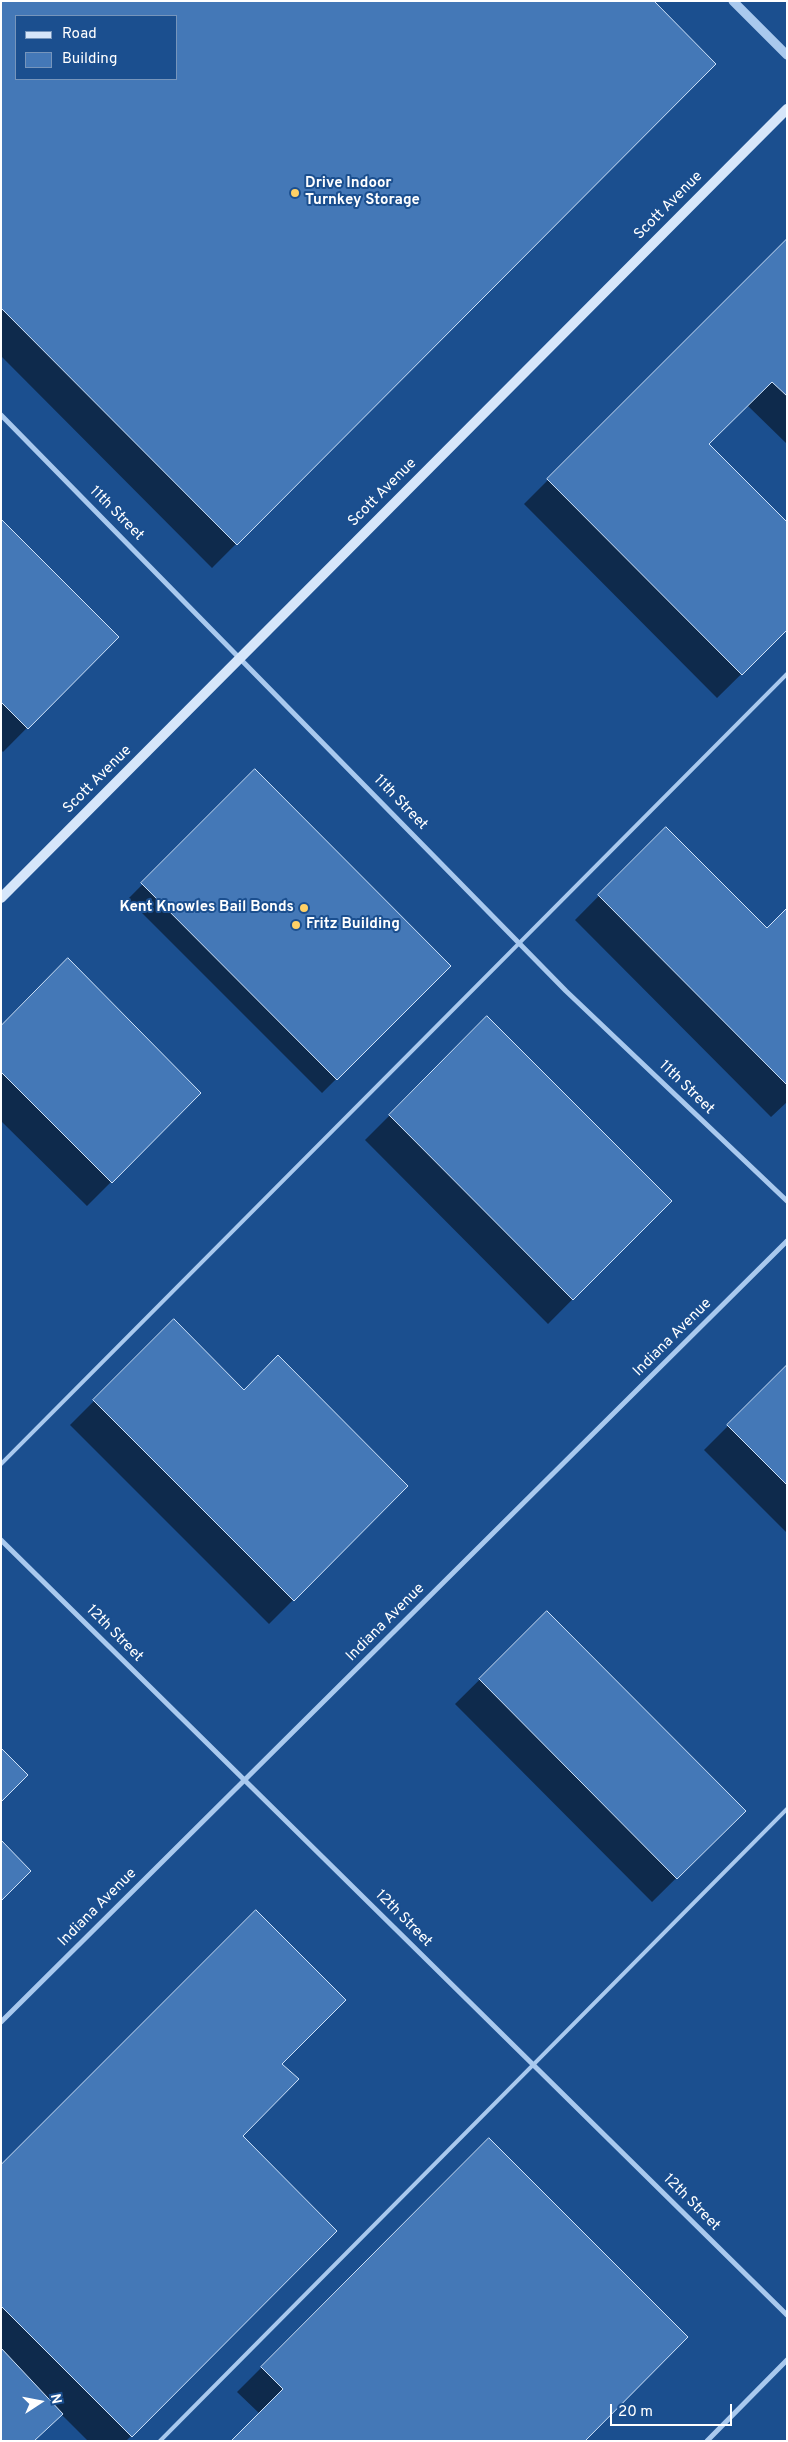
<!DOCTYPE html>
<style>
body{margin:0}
#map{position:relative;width:788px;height:2442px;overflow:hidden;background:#1b4f8f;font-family:Overpass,sans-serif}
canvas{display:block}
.frame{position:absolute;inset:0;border:2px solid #fff;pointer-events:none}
.legend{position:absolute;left:15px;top:15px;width:162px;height:65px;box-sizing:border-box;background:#1b4f8f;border:1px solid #7695bc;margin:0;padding:6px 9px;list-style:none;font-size:15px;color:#fff}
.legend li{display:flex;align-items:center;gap:10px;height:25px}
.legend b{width:25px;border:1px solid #7695bc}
.north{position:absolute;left:15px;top:2377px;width:50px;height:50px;-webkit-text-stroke:4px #1b4f8f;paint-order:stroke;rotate:79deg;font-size:14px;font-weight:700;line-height:20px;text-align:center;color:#fff}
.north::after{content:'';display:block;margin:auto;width:18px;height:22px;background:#fff;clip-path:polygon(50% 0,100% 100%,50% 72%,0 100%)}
.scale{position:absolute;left:610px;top:2404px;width:122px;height:22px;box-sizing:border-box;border:2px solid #fff;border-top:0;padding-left:6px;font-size:15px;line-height:18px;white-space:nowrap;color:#fff;-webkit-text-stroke:4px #1b4f8f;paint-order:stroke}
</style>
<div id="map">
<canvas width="788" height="2442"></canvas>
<div class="frame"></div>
<ul class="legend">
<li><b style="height:6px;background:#d6e6fa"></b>Road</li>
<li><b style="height:14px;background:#4478b7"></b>Building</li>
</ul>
<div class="north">N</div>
<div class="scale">20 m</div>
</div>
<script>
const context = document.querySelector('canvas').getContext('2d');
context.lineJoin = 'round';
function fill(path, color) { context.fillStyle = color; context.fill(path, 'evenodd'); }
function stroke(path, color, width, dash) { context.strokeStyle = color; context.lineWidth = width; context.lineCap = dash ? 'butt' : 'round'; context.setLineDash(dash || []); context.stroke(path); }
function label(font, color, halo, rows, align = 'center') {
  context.font = font + ' Overpass,sans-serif'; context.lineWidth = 4; context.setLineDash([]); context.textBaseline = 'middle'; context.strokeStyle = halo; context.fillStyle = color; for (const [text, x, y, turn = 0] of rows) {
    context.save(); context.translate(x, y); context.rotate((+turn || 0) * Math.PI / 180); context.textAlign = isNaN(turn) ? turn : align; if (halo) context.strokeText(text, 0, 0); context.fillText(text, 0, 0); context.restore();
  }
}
const shadow = new Path2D(`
 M 1,1 L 652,1 L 714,64 L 212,568 L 1,356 ZM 16,16 L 176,16 L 176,79 L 16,79 Z
 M 787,241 L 787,444 L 747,405 L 708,444 L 787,629 L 717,698 L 524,504 Z
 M 1,520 L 117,637 L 3,752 L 1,750 Z
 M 255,771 L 450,966 L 322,1093 L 128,899 Z
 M 666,828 L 766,930 L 787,909 L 787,1102 L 771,1117 L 575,920 Z
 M 487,1018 L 670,1201 L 548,1324 L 365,1140 Z
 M 1,1027 L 200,1093 L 87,1206 L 1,1121 Z
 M 174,1321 L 244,1392 L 407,1486 L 269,1624 L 70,1425 Z
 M 787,1367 L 787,1533 L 704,1450 Z
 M 547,1613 L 744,1811 L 652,1902 L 455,1704 Z
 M 280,2064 L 241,2136 L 335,2231 L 126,2441 L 88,2441 L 61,2414 L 1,2441 L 1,2167 Z
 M 489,2140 L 686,2337 L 260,2414 L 237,2392 Z`);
const building = new Path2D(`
 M 1,1 L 654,1 L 716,64 L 237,545 L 1,308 ZM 16,16 L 176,16 L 176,79 L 16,79 Z
 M 787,239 L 787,396 L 772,382 L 709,444 L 787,522 L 787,630 L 742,675 L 547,479 Z
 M 1,519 L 119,637 L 28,729 L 1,702 Z
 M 255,769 L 451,966 L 337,1080 L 141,883 Z
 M 666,827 L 767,928 L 787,908 L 787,1085 L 598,895 Z
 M 68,958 L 201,1093 L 112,1183 L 1,1072 L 1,1026 Z
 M 487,1016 L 672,1201 L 573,1300 L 389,1115 Z
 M 174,1319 L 244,1390 L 278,1355 L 408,1486 L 294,1601 L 93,1400 Z
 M 787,1365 L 787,1485 L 727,1425 Z
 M 547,1611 L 746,1811 L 677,1879 L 479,1679 Z
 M 1,1748 L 28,1775 L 1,1802 Z
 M 1,1840 L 31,1871 L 1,1901 Z
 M 256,1910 L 346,2000 L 282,2064 L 299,2079 L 243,2136 L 337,2231 L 132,2437 L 1,2306 L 1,2165 Z
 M 489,2138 L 688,2337 L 585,2441 L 231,2441 L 283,2389 L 261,2367 Z
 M 1,2348 L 63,2414 L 34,2441 L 1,2441 Z`);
const service = new Path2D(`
 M 1,1464 L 787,674
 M 160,2441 L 787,1809`);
const minor = new Path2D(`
 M 1,415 L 566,991 L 787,1201
 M 1,1540 L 787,2315
 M 1,2022 L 787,1241
 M 707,2441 L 787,2360`);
const tertiary = new Path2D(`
 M 733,1 L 787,55`);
const secondary = new Path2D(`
 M 1,898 L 787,109`);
const markers = [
 [295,193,5,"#ffd166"],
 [304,908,5,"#ffd166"],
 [296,925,5,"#ffd166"]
];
const poiNames = [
 ["Drive Indoor",305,184],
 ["Turnkey Storage",305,201],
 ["Kent Knowles Bail Bonds",294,908,"right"],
 ["Fritz Building",306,925]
];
const streetNames = [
 ["Scott Avenue",669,206,-45],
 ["Scott Avenue",383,493,-45],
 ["11th Street",116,514,45],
 ["Scott Avenue",98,780,-45],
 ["11th Street",400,803,46],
 ["11th Street",686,1088,44],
 ["Indiana Avenue",673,1338,-45],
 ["Indiana Avenue",386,1623,-45],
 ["12th Street",114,1634,45],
 ["Indiana Avenue",98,1908,-45],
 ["12th Street",403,1919,45],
 ["12th Street",691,2203,45]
];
fill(shadow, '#0007');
fill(building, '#4478b7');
stroke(building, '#cfe3fa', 1);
stroke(service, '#a9c9ee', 4);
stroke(minor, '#a9c9ee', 5);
stroke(tertiary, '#a9c9ee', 9);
stroke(secondary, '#d6e6fa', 10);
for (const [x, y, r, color] of markers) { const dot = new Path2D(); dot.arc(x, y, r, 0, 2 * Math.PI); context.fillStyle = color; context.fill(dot); stroke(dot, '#1b4f8f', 2); }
label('bold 15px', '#fff', '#1b4f8f', poiNames, 'left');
label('15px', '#fff', '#1b4f8f', streetNames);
</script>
